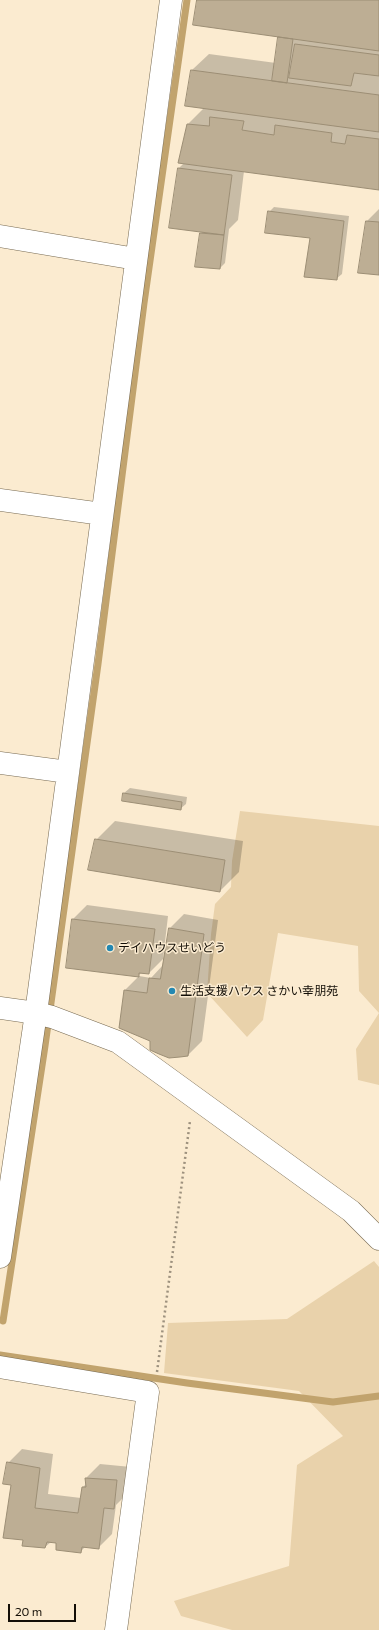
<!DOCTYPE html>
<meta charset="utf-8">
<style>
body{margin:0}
#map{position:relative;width:379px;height:1630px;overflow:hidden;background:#fbebd0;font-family:Commissioner,sans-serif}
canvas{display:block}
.scale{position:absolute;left:8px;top:1604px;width:68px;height:18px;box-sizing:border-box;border:2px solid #130e06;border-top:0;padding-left:5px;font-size:12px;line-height:14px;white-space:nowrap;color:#130e06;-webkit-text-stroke:3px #fbebd0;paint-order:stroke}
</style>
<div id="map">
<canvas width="379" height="1630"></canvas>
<div class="scale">20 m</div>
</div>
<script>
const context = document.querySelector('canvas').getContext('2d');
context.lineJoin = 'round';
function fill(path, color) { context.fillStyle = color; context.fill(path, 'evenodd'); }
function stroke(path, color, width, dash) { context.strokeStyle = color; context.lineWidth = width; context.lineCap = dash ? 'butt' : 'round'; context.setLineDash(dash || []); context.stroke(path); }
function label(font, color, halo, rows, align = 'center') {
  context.font = font + ' Commissioner,"Noto Sans JP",sans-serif'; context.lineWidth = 3; context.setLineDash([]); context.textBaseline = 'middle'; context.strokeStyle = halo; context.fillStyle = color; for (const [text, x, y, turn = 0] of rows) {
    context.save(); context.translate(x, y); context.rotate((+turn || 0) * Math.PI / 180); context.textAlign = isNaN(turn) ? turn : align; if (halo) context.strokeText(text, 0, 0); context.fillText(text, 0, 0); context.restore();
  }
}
const green = new Path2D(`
 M 240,811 L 379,826 L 379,1013 L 359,991 L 358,946 L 278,933 L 263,1020 L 247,1037 L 207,993 L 211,934 L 215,904 L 231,887 L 232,861 Z
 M 379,1013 L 379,1085 L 358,1080 L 356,1049 Z
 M 374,1261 L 379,1267 L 379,1630 L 232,1630 L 181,1616 L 174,1601 L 289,1566 L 297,1465 L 343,1436 L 299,1391 L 164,1373 L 168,1323 L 287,1319 Z`);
const shadow = new Path2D(`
 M 198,0 L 379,0 L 379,189 L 244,171 L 238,220 L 229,229 L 225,263 L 220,268 L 201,233 L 203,231 L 179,168 L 184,163 L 188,124 L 205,107 L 186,105 L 192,70 L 209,54 L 276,63 L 279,36 Z
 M 274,207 L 349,216 L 342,274 L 336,279 L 311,237 L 269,212 Z
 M 379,209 L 379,274 L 367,221 Z
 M 130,788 L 187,797 L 186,804 L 180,809 L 124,793 Z
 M 115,821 L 243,841 L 239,872 L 220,891 L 96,840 Z
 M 87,905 L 168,916 L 163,959 L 149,973 L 142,972 L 138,976 L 67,967 L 73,919 Z
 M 184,914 L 218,920 L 202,1041 L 188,1055 L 125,990 L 139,976 L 151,978 L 163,965 L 170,928 Z
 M 22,1449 L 53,1454 L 48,1494 L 81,1498 L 83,1487 L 86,1484 L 86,1478 L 100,1464 L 131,1467 L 127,1494 L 116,1505 L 112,1534 L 98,1548 L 86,1546 L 80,1552 L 57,1543 L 51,1542 L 45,1547 L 24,1539 L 8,1463 Z`);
const stream = new Path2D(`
 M 3,1321 L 45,1046 L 98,664 L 144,303 L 187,0
 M 0,1355 L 187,1383 L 333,1402 L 379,1396`);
const building = new Path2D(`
 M 197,0 L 379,0 L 379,51 L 193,25 Z
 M 278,37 L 293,39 L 287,83 L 272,81 Z
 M 295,44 L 379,55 L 379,76 L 354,73 L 351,86 L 289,78 Z
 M 191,70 L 379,95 L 379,132 L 185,106 Z
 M 210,117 L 244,121 L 242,130 L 274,135 L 275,125 L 332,133 L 331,142 L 345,144 L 347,135 L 379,139 L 379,190 L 178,163 L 187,124 L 209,126 Z
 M 178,168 L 232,175 L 224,235 L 169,228 Z
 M 268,211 L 344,221 L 337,280 L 304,277 L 310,238 L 265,233 Z
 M 366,221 L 379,222 L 379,275 L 358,273 Z
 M 200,233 L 224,235 L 220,269 L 195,267 Z
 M 123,793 L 182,802 L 181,810 L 122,801 Z
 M 95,839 L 225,860 L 220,892 L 88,870 Z
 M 72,919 L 155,929 L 149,974 L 139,973 L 139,977 L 66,968 Z
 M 169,928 L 204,934 L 188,1056 L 180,1057 L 169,1058 L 159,1054 L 150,1050 L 150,1041 L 119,1028 L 124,990 L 147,993 L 149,978 L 160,979 Z
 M 7,1462 L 40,1468 L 35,1508 L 78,1513 L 82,1487 L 86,1487 L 85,1478 L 117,1480 L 114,1509 L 104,1508 L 99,1549 L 82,1547 L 81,1553 L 56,1550 L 56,1543 L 47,1542 L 45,1548 L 22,1546 L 23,1540 L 3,1538 L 11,1485 L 3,1484 Z`);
const path = new Path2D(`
 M 157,1372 L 190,1121`);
const minor = new Path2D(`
 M 0,236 L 136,259
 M 0,500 L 102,514
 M 0,763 L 68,772
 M 0,1008 L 36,1013 L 52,1017 L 118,1042 L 351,1211 L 379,1239
 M 0,1257 L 36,1013 L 171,0
 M 0,1367 L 148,1392 L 116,1630`);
const markers = [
 [110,948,4,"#2488b2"],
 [172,991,4,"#2488b2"]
];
const poiNames = [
 ["デイハウスせいどう",118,948],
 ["生活支援ハウス さかい幸朋苑",180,991]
];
fill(green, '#e9d2ab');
fill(shadow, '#0003');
stroke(stream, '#c1a36d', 7);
fill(building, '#bdae94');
stroke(building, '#9c8e75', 1);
stroke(minor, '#776a52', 23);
stroke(path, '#9d917e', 2.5, [2, 3]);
stroke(minor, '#fff', 22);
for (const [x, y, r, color] of markers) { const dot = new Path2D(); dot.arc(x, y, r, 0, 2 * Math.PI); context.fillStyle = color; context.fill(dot); stroke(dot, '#fbebd0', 1.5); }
label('12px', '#130e06', '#fbebd0', poiNames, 'left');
</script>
